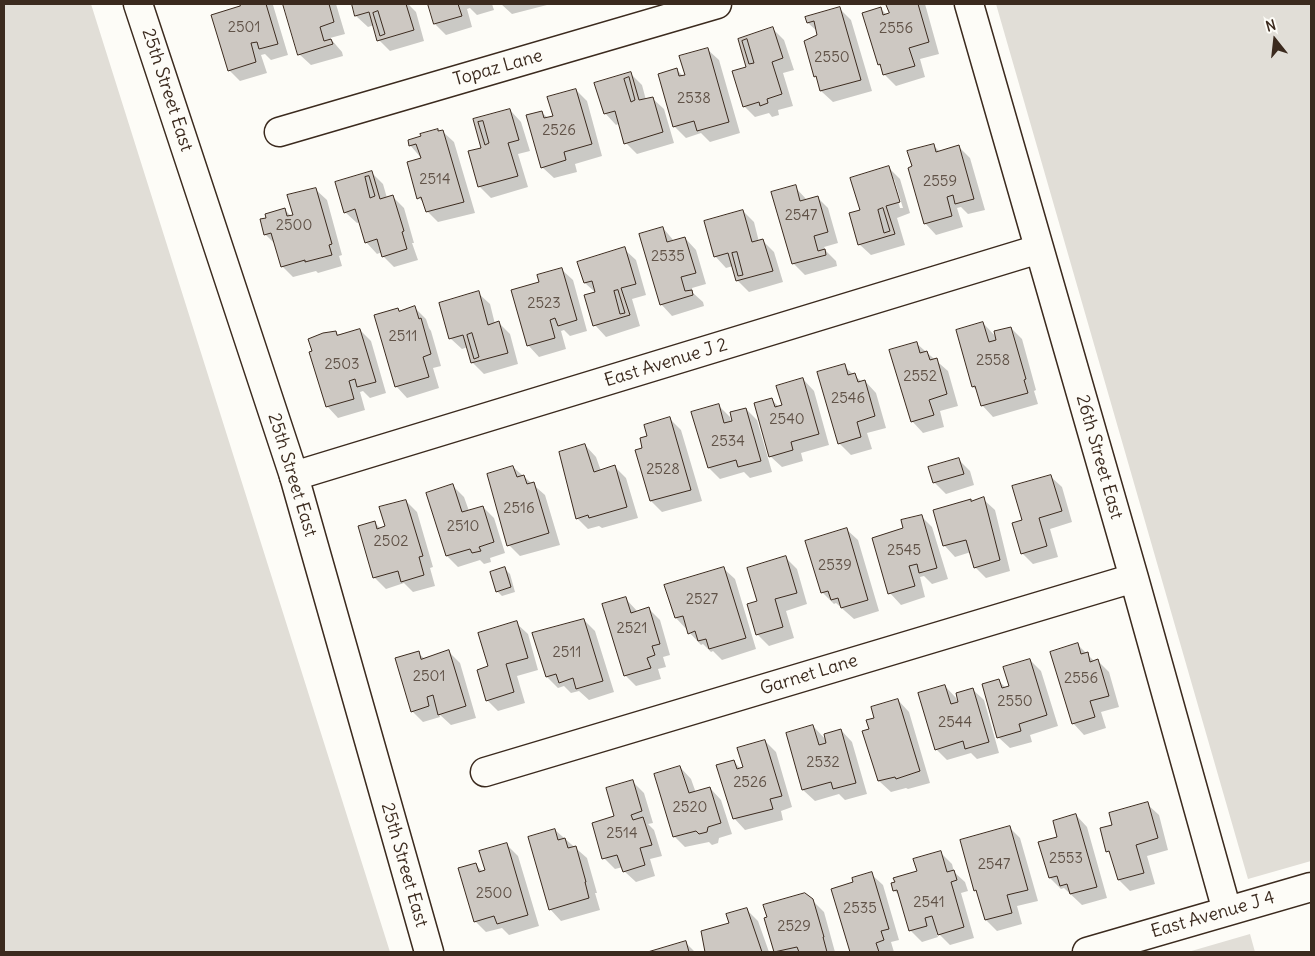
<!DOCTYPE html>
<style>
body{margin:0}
#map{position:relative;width:1315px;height:956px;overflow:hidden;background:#fdfcf7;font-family:Delius,sans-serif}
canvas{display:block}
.frame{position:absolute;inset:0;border:5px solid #3b2a1e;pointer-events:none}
.north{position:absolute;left:1250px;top:15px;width:50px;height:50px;-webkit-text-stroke:4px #fdfcf7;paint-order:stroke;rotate:344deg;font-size:14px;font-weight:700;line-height:20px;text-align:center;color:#3b2a1e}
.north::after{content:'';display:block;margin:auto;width:18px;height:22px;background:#3b2a1e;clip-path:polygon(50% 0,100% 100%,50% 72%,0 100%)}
</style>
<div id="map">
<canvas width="1315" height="956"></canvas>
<div class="frame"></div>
<div class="north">N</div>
</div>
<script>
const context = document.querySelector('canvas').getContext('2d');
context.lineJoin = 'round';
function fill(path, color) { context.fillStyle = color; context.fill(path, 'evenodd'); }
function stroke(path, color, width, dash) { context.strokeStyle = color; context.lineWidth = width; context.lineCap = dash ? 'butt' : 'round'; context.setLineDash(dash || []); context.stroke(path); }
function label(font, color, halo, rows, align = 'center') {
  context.font = font + ' Delius,sans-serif'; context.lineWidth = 4.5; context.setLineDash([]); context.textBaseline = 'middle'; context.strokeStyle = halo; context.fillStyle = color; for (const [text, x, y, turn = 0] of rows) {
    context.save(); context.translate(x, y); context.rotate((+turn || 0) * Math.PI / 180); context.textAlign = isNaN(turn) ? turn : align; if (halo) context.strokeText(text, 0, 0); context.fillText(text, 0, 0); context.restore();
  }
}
const green = new Path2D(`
 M 4,4 L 91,4 L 390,952 L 4,952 Z
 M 996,4 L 1311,4 L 1311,861 L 1248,879 Z
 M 1250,934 L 1255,952 L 1188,952 Z`);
const shadow = new Path2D(`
 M 241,4 L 273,5 L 288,55 L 271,60 L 265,54 L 261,55 L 267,73 L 240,81 L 229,70 L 242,7 Z
 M 284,4 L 336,4 L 345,34 L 330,38 L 342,52 L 343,56 L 311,65 L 299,54 Z
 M 353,4 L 408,4 L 416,12 L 424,41 L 390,51 L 379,40 L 374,25 L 368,27 L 356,16 Z
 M 429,4 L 492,4 L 494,10 L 477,15 L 470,8 L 467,9 L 472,27 L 446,35 L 435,24 Z
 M 501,4 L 546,4 L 547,5 L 512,14 Z
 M 888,4 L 925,4 L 939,54 L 920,59 L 925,77 L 896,86 L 884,74 L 883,68 L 879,65 L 881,9 L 887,15 L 891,14 Z
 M 839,8 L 851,20 L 872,91 L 833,102 L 821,91 L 818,79 L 815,76 L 819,36 L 818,32 L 808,23 L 807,18 Z
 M 773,29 L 784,40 L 794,70 L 783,73 L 793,106 L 778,110 L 779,115 L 772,117 L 769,113 L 755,117 L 744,106 L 747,67 L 739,39 Z
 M 707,49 L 719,60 L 740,133 L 710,142 L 701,133 L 686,138 L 674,126 L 677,70 L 683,76 L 686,75 Z
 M 631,74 L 642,85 L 646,100 L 652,98 L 664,109 L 674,143 L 637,154 L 626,143 L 620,123 L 616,125 L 605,113 L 596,84 Z
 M 576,90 L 587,101 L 602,156 L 575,164 L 577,172 L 554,178 L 542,167 L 541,112 L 548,118 L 554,116 Z
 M 510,110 L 521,122 L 530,151 L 518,154 L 528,187 L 491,198 L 480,187 L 469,152 L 483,148 L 475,120 Z
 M 442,131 L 454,142 L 475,213 L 438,222 L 427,211 L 425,204 L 419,198 L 422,159 L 410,145 Z
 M 933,145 L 940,152 L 958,146 L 970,158 L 985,210 L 968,214 L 961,207 L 957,208 L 963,227 L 936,235 L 925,223 L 913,167 Z
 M 889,168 L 900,179 L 910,213 L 897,218 L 905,245 L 871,255 L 859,244 ZM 892,179 L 894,179 L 903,208 L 900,208 Z
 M 372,173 L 383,184 L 387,198 L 393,197 L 404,208 L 414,243 L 412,243 L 418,260 L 394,267 L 383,256 L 382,252 L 377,254 L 366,242 L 360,222 L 357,223 L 345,212 L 337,183 Z
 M 795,187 L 807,200 L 817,197 L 828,208 L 838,243 L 824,247 L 826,251 L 836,261 L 837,266 L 805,275 L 794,264 L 773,193 Z
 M 315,189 L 327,200 L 342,255 L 339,256 L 342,266 L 318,273 L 316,271 L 293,277 L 282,266 L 276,245 L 265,234 L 284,209 L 291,216 L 294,215 Z
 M 743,211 L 754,222 L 759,242 L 763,241 L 774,252 L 783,282 L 749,292 L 737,280 L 733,266 L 726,268 L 715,256 Z
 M 663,228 L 674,241 L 685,238 L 696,250 L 706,284 L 692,288 L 693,293 L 703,302 L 704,306 L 672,316 L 661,304 Z
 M 624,249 L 636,260 L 646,295 L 632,299 L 640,326 L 606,337 L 595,325 L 596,293 L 585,283 Z
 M 561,269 L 573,280 L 587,331 L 570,336 L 564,330 L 561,331 L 566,349 L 539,357 L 528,345 L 541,283 Z
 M 478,293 L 490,304 L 495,324 L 499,323 L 510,334 L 518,364 L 484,374 L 472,362 L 468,347 L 462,349 L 450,338 Z
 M 415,308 L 426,319 L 429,328 L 431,331 L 441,366 L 433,368 L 439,388 L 407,398 L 396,386 L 398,309 L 401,312 Z
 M 983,323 L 997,338 L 1011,328 L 1022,339 L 1036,390 L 1034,391 L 1038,404 L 993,417 L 982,405 L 978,391 L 973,387 L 957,331 Z
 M 360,330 L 371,341 L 386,393 L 370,398 L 363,391 L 360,392 L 365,410 L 338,418 L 327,406 L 313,352 L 336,333 L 339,336 Z
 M 916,343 L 948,371 L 958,406 L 940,411 L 944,427 L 923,433 L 912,421 Z
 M 844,366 L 862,382 L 865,381 L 876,393 L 886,428 L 867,433 L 872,449 L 851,455 L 839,443 Z
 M 803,379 L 814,391 L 829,445 L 801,453 L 803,461 L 782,467 L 770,456 L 772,400 L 779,407 L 783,406 Z
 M 718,405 L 730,417 L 731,423 L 746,409 L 757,420 L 772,472 L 750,478 L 744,472 L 720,479 L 709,468 Z
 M 670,419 L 681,430 L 702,501 L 662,512 L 651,501 L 644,449 Z
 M 585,445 L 596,457 L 601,471 L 615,467 L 626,478 L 638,518 L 602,528 L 599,526 L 588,529 L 577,518 Z
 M 958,459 L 970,471 L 974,485 L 946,494 L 934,482 Z
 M 513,467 L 545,495 L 560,545 L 520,556 L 509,545 Z
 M 1050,476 L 1062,487 L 1072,522 L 1050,529 L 1058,557 L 1033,564 L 1022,553 L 1024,521 Z
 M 453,486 L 464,497 L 469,511 L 483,507 L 494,518 L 505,553 L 490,558 L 491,562 L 484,564 L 480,560 L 458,567 L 447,556 Z
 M 983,499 L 995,510 L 1010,571 L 986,578 L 975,567 L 971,552 L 955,557 L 944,545 L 970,500 L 972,502 Z
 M 406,501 L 417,512 L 433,567 L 430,568 L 435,586 L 413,592 L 404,583 L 386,589 L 374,577 L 374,522 L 381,529 L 386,527 Z
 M 921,516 L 932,527 L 948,579 L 932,584 L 924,576 L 920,577 L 925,597 L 901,605 L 890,593 L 905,529 Z
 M 846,529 L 858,540 L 879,611 L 854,619 L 836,603 L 834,604 L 822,592 Z
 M 786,558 L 797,569 L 807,604 L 786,611 L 794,638 L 769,646 L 757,634 L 759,602 Z
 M 723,568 L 735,579 L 756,649 L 722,660 L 713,651 L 711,652 L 703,644 L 701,645 L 676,618 L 666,586 Z
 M 505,569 L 510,574 L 515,592 L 502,596 L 497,591 Z
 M 625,598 L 638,612 L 649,609 L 660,620 L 670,655 L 663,657 L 666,667 L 658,669 L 661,679 L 636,686 L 625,675 Z
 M 584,620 L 595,631 L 614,692 L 589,700 L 579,691 L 571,693 L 564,686 L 558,688 L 547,677 L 534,633 Z
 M 516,623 L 528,634 L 538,670 L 517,676 L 525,703 L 498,711 L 487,700 L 490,667 Z
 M 1078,645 L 1095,662 L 1098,661 L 1109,672 L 1119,707 L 1101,712 L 1106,728 L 1084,735 L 1073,723 Z
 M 449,652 L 460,663 L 476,718 L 451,725 L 439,714 L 440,717 L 423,722 L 412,711 L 418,653 L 425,659 Z
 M 1030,660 L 1041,671 L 1058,726 L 1030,735 L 1032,742 L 1010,748 L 998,737 L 999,681 L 1006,688 L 1010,687 Z
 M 945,686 L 956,698 L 958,703 L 972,689 L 984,700 L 999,753 L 977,759 L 971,753 L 947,760 L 936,749 Z
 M 898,700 L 909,712 L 930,783 L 908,789 L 906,788 L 891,792 L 879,781 L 870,730 L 876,719 Z
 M 813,726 L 827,741 L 841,730 L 852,742 L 867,794 L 845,800 L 839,794 L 815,801 L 803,790 L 787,734 Z
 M 765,741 L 776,752 L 792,807 L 781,811 L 783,820 L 745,830 L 734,818 L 734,762 L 741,769 Z
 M 680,767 L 691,779 L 696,793 L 710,788 L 721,800 L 732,834 L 719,838 L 718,843 L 712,845 L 709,842 L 685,847 L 674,836 Z
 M 633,782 L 644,793 L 653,823 L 648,824 L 654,830 L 662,856 L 650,859 L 655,876 L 636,882 L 624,871 L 623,867 L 615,869 L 604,858 L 616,817 Z
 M 1147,804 L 1159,815 L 1168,850 L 1147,856 L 1155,884 L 1130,891 L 1119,880 L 1112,855 L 1107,851 L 1114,826 Z
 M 1076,815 L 1087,827 L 1107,898 L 1082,905 L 1064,888 L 1061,889 L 1050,878 L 1059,838 Z
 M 1009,827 L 1020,838 L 1038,901 L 1017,906 L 1022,924 L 997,931 L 986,920 L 978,893 L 975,890 Z
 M 555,830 L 587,858 L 597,893 L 595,893 L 600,910 L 561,921 L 550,909 Z
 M 506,844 L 518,856 L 539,926 L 509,935 L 502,928 L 486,932 L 475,921 L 476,865 L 483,872 Z
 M 940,852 L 952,864 L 954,872 L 965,882 L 968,891 L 961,893 L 974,938 L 950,945 L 936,931 L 938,937 L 922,942 L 911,931 L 901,897 L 894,890 Z
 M 871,874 L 883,885 L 899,940 L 891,942 L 894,952 L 851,952 L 833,890 L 854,883 Z
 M 812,900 L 824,912 L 835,952 L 775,952 L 766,918 Z
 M 747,910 L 758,921 L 769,952 L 707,952 L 705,945 Z
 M 686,943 L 695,952 L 653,952 Z`);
const building = new Path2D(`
 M 240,4 L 266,4 L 278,44 L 259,49 L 257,42 L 251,43 L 256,62 L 228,71 L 211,15 L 240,6 Z
 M 283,4 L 329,4 L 334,22 L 320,27 L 324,41 L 331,39 L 333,44 L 298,55 Z
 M 352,4 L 406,4 L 414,30 L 377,41 L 369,12 L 355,16 ZM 378,11 L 385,34 L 380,36 L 373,13 Z
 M 428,4 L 458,4 L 462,16 L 434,24 Z
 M 886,4 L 918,4 L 929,42 L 909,48 L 915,66 L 883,75 L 880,64 L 878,65 L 862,13 L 881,7 L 883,15 L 889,13 Z
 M 840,7 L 861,80 L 820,91 L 816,76 L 814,77 L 804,41 L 817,35 L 814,21 L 807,23 L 805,17 Z
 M 773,27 L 783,58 L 772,62 L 782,94 L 767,99 L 768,103 L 760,106 L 759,102 L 743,107 L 732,71 L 746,67 L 738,39 ZM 747,39 L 754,63 L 749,64 L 742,41 Z
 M 708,48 L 729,122 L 697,131 L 694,121 L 673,127 L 658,74 L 677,68 L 679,76 L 685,75 L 679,56 Z
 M 631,72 L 639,100 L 653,97 L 663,132 L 624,144 L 615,111 L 604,114 L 594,83 ZM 629,77 L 635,100 L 631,102 L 624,79 Z
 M 576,89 L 592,144 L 564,152 L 566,160 L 541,168 L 526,115 L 542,111 L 544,118 L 553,116 L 547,97 Z
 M 510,109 L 519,140 L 508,143 L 518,176 L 478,187 L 468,151 L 481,148 L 473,119 ZM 483,121 L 489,143 L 485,145 L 478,122 Z
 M 438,129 L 438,131 L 443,130 L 464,202 L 426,212 L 421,197 L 417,199 L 407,162 L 421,158 L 416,144 L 409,146 L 408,140 L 421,136 L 420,134 Z
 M 934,144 L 936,152 L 959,145 L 974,199 L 955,204 L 953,195 L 947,197 L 952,216 L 924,224 L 908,168 L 912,166 L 907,151 Z
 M 889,166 L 900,202 L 886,206 L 895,234 L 858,245 L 849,213 L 860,210 L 850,178 ZM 883,208 L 890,231 L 884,233 L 878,210 Z
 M 372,171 L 380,199 L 393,195 L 404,231 L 402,232 L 407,249 L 382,257 L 377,239 L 365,243 L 355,209 L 344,213 L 335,182 ZM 369,176 L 375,196 L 370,198 L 365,177 Z
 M 796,185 L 800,201 L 818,196 L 828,232 L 814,236 L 818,251 L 825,249 L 826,255 L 792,264 L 771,192 Z
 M 316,188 L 332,244 L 329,245 L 332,255 L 305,262 L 305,260 L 281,267 L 271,233 L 264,235 L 260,219 L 266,218 L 265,214 L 285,208 L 287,216 L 293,215 L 287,195 Z
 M 743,210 L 752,242 L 763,239 L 773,271 L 736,281 L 728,253 L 714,257 L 704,221 ZM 737,252 L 743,275 L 738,276 L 732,253 Z
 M 663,227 L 667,242 L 685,237 L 696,273 L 681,277 L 685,291 L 692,290 L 693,295 L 660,305 L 639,234 Z
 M 625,247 L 636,284 L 621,288 L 630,315 L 593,326 L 584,295 L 595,292 L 592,281 L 584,283 L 577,262 ZM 618,290 L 625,313 L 620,314 L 614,291 Z
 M 562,268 L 577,320 L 558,326 L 555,318 L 550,320 L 555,338 L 527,346 L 511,290 L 539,282 L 537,275 Z
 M 479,291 L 488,325 L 499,321 L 508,353 L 471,363 L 463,335 L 449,339 L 439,303 ZM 472,333 L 479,357 L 474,359 L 467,335 Z
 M 415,306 L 419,319 L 421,318 L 431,354 L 423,357 L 429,377 L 395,387 L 374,315 L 398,308 L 399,311 Z
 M 983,322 L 989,342 L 996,340 L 994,331 L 1011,327 L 1026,379 L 1024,380 L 1028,393 L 981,406 L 975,386 L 972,387 L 956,330 Z
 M 360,329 L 376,382 L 357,387 L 355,379 L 349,381 L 354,399 L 326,407 L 309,352 L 312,351 L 308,339 L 323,333 L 336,331 L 337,335 Z
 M 917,342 L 920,353 L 927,351 L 930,360 L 937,358 L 947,394 L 929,400 L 934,415 L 911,422 L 889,350 Z
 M 845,364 L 848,375 L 855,373 L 858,382 L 865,380 L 875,416 L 857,422 L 861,437 L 838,444 L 817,372 Z
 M 803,378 L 819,434 L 791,442 L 793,450 L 769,457 L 754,403 L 772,398 L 775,407 L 782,405 L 776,386 Z
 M 719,404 L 724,423 L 732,421 L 730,412 L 746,408 L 761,461 L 738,467 L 736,460 L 708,468 L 691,412 Z
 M 670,417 L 691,490 L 650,501 L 635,450 L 642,448 L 640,438 L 647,436 L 644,425 Z
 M 585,444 L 594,472 L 615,465 L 627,507 L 589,518 L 588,515 L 576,519 L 559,452 Z
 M 959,458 L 964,474 L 933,483 L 928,467 Z
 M 513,466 L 517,477 L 524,475 L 527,484 L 534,482 L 549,533 L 507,546 L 487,474 Z
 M 1051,475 L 1062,511 L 1039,518 L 1047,546 L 1021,554 L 1012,523 L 1022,520 L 1012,486 Z
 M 453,484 L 462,512 L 483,506 L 494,542 L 479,547 L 481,551 L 472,553 L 470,549 L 446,556 L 426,493 Z
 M 984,497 L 1000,560 L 974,568 L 966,540 L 943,546 L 933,510 L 971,499 L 971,501 Z
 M 406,500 L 423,556 L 419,557 L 424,575 L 401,582 L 398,571 L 373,578 L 358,526 L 375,521 L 377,529 L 385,526 L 379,507 Z
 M 922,515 L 937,568 L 919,573 L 917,564 L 909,566 L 915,586 L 888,594 L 872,538 L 903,528 L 901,520 Z
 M 847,528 L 868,600 L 841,608 L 838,598 L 831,600 L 828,591 L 821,593 L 805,541 Z
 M 786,556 L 797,593 L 775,599 L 783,627 L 756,635 L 747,604 L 757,601 L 747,568 Z
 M 505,567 L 511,587 L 496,592 L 490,572 Z
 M 724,567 L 746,638 L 709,649 L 706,639 L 698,641 L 695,631 L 688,634 L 683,616 L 675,618 L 664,585 Z
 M 626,597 L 631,613 L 649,607 L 660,644 L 652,646 L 655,655 L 647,658 L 651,668 L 624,676 L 602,604 Z
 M 584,619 L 603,681 L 576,689 L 573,678 L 559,683 L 556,674 L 546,677 L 532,633 Z
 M 517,621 L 528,658 L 506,664 L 514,692 L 486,701 L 477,670 L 488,666 L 478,633 Z
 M 1078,643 L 1081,654 L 1088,652 L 1090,662 L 1098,659 L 1109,696 L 1090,701 L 1095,717 L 1072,724 L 1050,652 Z
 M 449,650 L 466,706 L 438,715 L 433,695 L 427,697 L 429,706 L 411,712 L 395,658 L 419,651 L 421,659 Z
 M 1030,659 L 1047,715 L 1019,724 L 1021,731 L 997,738 L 982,684 L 999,679 L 1002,688 L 1009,686 L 1003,667 Z
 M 945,685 L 951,704 L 958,702 L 956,693 L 973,688 L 989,742 L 965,749 L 963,741 L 935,750 L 918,693 Z
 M 898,699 L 920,771 L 896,779 L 895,777 L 878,781 L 862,731 L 869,729 L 866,720 L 874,718 L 871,707 Z
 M 813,725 L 819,745 L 826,743 L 824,734 L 841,729 L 856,783 L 833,789 L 831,782 L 802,790 L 786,733 Z
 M 765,740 L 782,796 L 770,799 L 773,809 L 733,819 L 716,765 L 734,760 L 737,769 L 743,767 L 737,748 Z
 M 680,766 L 689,793 L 710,787 L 721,823 L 708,827 L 707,832 L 699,834 L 696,831 L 673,837 L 654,774 Z
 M 633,780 L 642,811 L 631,815 L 633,820 L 643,817 L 652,845 L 640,848 L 645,865 L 623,872 L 617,855 L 602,859 L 592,823 L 614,816 L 606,788 Z
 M 1148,802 L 1158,838 L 1136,845 L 1144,873 L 1118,880 L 1109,851 L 1106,852 L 1100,828 L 1112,825 L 1109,813 Z
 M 1076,814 L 1097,887 L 1070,894 L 1067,884 L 1060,886 L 1057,876 L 1049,878 L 1038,842 L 1057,837 L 1053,821 Z
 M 1010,826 L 1028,890 L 1007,895 L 1012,913 L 985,920 L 976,890 L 974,891 L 960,840 Z
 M 555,829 L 558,840 L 565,838 L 568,848 L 576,846 L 586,882 L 585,882 L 589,898 L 549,910 L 528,837 Z
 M 507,843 L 528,915 L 497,924 L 494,916 L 474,922 L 458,868 L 476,863 L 479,872 L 485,870 L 479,851 Z
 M 941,851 L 947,872 L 954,870 L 957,880 L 951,882 L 964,927 L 938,935 L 932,916 L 925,918 L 927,926 L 909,931 L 897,890 L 893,891 L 891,883 L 895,882 L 893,878 L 917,871 L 913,859 Z
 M 872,872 L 889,929 L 881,931 L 884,940 L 876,943 L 879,952 L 850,952 L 831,889 L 853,882 L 852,878 Z
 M 805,893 L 813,899 L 824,937 L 823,937 L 827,952 L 799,952 L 797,947 L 774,952 L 764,918 L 767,917 L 763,905 Z
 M 747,908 L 762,952 L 705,952 L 701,931 L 729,923 L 726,914 Z
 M 686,941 L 689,952 L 648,952 Z`);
const minor = new Path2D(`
 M 969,4 L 1134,578 L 1227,911
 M 279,132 L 717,4
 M 294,476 L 1039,249
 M 485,772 L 1134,578
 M 1087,952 L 1311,887`);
const tertiary = new Path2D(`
 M 138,4 L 294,476 L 429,952`);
const numberNames = [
 ["2501",244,28],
 ["2556",896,29],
 ["2550",832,58],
 ["2538",694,99],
 ["2526",559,131],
 ["2514",435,180],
 ["2559",940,182],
 ["2547",801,216],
 ["2500",294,226],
 ["2535",668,257],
 ["2523",544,304],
 ["2511",403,337],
 ["2558",993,361],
 ["2503",342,365],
 ["2552",920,377],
 ["2546",848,399],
 ["2540",787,420],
 ["2534",728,442],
 ["2528",663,470],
 ["2516",519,509],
 ["2510",463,527],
 ["2502",391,542],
 ["2545",904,551],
 ["2539",835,566],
 ["2527",702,600],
 ["2521",632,629],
 ["2511",567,653],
 ["2501",429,677],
 ["2556",1081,679],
 ["2550",1015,702],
 ["2544",955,723],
 ["2532",823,763],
 ["2526",750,783],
 ["2520",690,808],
 ["2514",622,834],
 ["2553",1066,859],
 ["2547",994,865],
 ["2500",494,894],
 ["2541",929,903],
 ["2535",860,909],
 ["2529",794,927]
];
const streetNames = [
 ["Topaz Lane",498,68,-16],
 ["25th Street East",167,90,72],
 ["East Avenue J 2",666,363,-17],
 ["26th Street East",1099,457,74],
 ["25th Street East",292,475,73],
 ["Garnet Lane",809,675,-17],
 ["25th Street East",404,865,74],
 ["East Avenue J 4",1213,915,-16]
];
fill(green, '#e1ded7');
fill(shadow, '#0003');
fill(building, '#cdc8c2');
stroke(building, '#3b2a1e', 1);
stroke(minor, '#3b2a1e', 31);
stroke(tertiary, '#3b2a1e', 31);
stroke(minor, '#fdfcf7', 28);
stroke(tertiary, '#fdfcf7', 28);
label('15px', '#605247', null, numberNames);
label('18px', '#3b2a1e', '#fdfcf7', streetNames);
</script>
